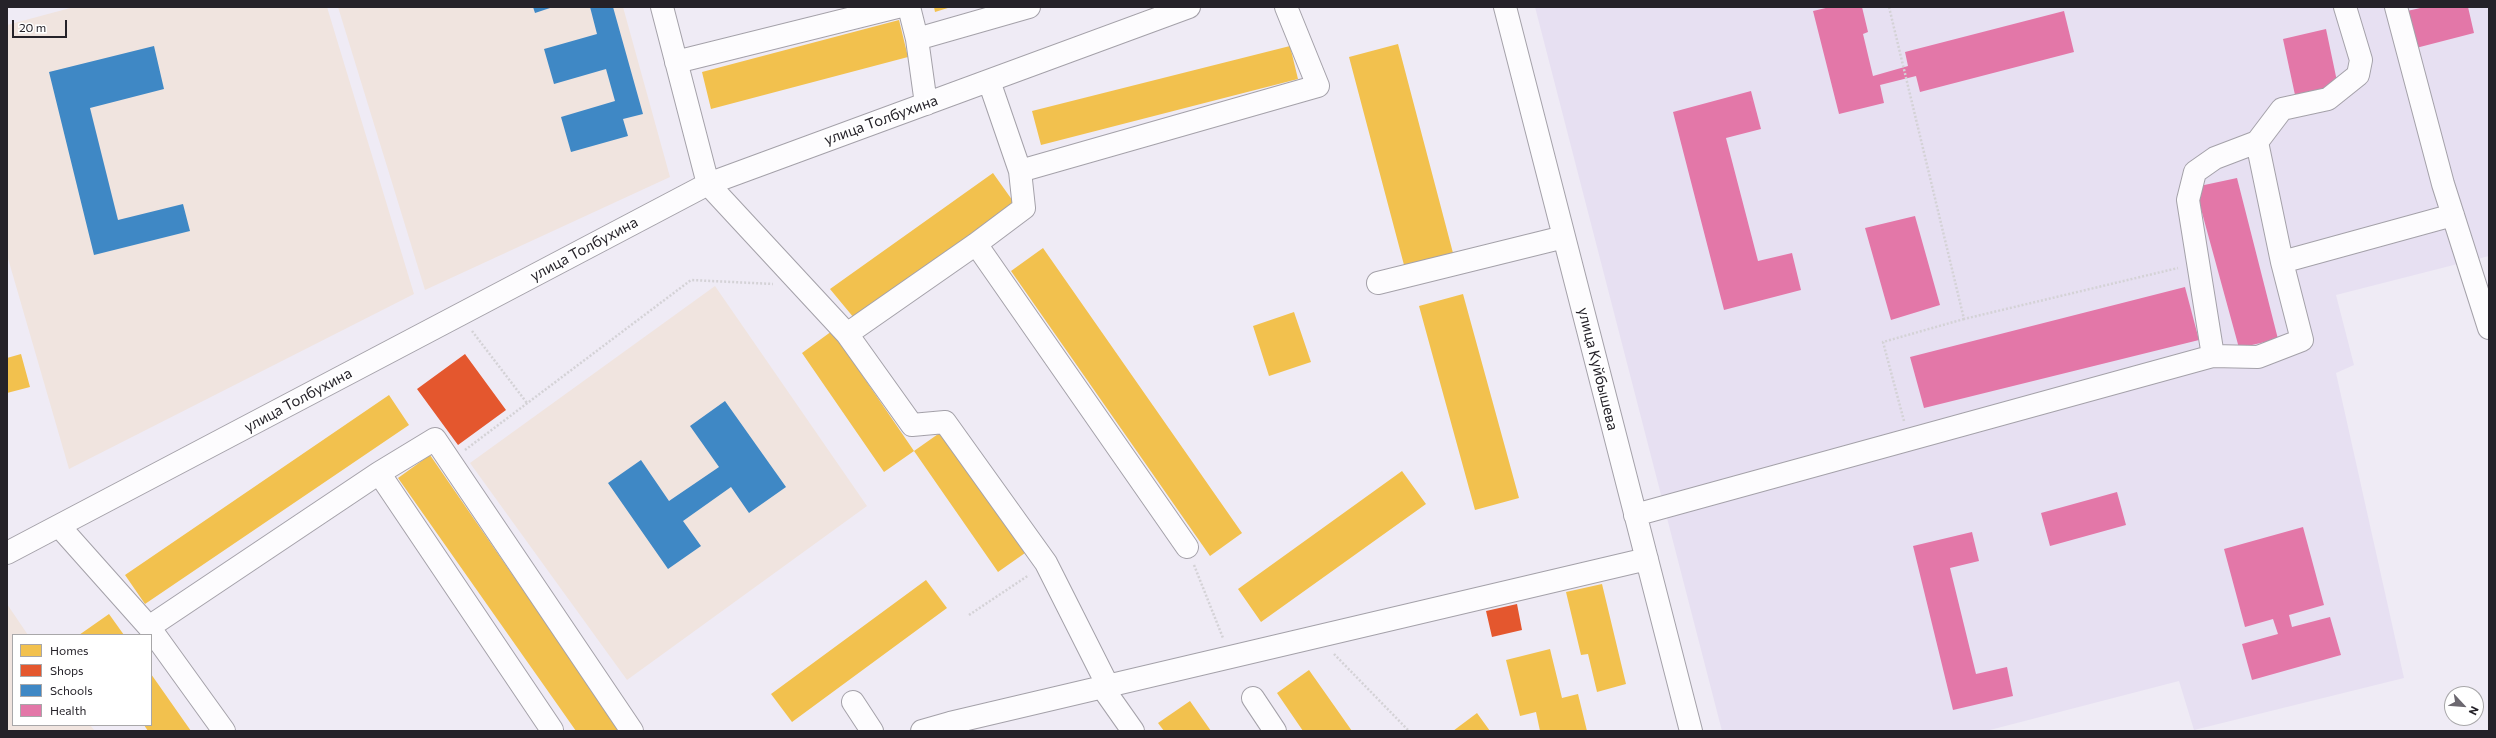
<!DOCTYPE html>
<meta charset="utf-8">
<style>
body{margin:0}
#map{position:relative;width:2496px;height:738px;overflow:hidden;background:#efebf5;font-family:Commissioner,sans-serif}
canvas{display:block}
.frame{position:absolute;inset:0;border:8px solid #252229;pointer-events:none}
.legend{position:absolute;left:12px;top:634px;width:140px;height:92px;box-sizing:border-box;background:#fff;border:1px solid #a8a7a9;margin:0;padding:5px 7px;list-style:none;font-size:12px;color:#252229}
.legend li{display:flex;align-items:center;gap:8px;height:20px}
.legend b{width:20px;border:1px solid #a8a7a9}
.north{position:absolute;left:2444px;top:686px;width:40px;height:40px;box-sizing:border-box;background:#fff;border:1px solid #a8a7a9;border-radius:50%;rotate:116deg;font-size:11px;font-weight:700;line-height:16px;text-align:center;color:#252229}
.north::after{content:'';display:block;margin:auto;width:14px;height:18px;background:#6c6870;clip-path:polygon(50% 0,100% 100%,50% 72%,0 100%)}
.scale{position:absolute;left:12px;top:20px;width:55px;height:18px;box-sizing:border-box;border:2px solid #252229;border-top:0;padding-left:5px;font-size:12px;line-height:14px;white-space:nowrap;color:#252229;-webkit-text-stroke:3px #fff;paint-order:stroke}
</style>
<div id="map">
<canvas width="2496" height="738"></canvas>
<div class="frame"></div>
<ul class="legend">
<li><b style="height:11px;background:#f2c14e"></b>Homes</li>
<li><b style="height:11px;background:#e4572e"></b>Shops</li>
<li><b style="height:11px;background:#3f88c5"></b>Schools</li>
<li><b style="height:11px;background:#e377a8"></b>Health</li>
</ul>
<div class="north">N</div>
<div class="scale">20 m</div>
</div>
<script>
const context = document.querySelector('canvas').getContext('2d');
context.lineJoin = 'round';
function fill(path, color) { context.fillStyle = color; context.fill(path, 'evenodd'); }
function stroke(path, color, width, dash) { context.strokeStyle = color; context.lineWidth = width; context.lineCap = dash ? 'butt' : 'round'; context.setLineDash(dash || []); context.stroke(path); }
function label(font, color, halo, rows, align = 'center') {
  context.font = font + ' Commissioner,sans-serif'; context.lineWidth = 4; context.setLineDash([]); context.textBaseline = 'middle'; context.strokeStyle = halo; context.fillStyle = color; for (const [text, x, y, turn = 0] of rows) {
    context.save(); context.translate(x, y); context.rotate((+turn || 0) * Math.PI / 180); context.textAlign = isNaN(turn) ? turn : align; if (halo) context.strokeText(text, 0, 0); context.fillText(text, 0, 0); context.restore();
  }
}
const built = new Path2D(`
 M 1535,7 L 2488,7 L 2489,256 L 2336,295 L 2354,365 L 2336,373 L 2404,678 L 2194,730 L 2179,681 L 1986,731 L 1722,731 Z`);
const education = new Path2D(`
 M 74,7 L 327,7 L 414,294 L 69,469 L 7,255 L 7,25 Z
 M 338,7 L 623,7 L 670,177 L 425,290 Z
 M 715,286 L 867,506 L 627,680 L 470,463 Z
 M 7,604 L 28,635 L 13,635 L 13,725 L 90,725 L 95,731 L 7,731 Z`);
const homes = new Path2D(`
 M 934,7 L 951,7 L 935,12 Z
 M 899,20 L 908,57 L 711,109 L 702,72 Z
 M 1398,44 L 1453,253 L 1404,265 L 1349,57 Z
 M 1290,46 L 1298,79 L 1041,145 L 1032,111 Z
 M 993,173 L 1015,204 L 854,318 L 830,289 Z
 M 1043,248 L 1242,533 L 1210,556 L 1011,271 Z
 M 1463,294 L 1519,498 L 1475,510 L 1419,306 Z
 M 1294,312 L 1311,362 L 1269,376 L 1253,326 Z
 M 832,331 L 914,451 L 884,472 L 802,353 Z
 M 21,354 L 30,387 L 7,393 L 7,358 Z
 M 389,395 L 409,425 L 145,604 L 125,575 Z
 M 941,432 L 1025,553 L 998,572 L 914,451 Z
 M 430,455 L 620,731 L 576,731 L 398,478 Z
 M 1402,471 L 1426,504 L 1261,622 L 1238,589 Z
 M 926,580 L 947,608 L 792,722 L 771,694 Z
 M 1602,584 L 1626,684 L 1597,692 L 1588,654 L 1581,655 L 1566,592 Z
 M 109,614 L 124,635 L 79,635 Z
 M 1550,649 L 1562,698 L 1578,694 L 1587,731 L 1540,731 L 1536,712 L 1520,716 L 1506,660 Z
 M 1309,670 L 1352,731 L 1303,731 L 1277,693 Z
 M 151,674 L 191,731 L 148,731 L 144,725 L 151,725 Z
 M 1190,701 L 1211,731 L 1164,731 L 1158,723 Z
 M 1477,713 L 1490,731 L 1453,731 Z`);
const shops = new Path2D(`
 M 465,354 L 506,410 L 458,445 L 417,389 Z
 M 1517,604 L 1522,630 L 1492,637 L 1486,611 Z`);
const schools = new Path2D(`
 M 533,7 L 553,7 L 535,13 Z
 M 590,7 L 613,7 L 643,114 L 623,119 L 628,136 L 571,152 L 561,117 L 615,101 L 606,69 L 554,84 L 544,49 L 597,34 Z
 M 154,46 L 164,89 L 90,108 L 118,220 L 183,204 L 190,231 L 94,255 L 49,72 Z
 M 725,401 L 786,487 L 749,513 L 731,487 L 683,521 L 701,546 L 668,569 L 608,483 L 641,460 L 669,501 L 719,467 L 690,426 Z`);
const health = new Path2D(`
 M 1830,7 L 1862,7 L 1868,32 L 1863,34 L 1873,76 L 1908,66 L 1905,52 L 2064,11 L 2074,52 L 1920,92 L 1916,76 L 1880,85 L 1884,103 L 1839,114 L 1813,11 Z
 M 2425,7 L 2468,7 L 2474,33 L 2416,48 L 2407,11 Z
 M 2326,29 L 2338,86 L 2295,95 L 2283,39 Z
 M 1751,91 L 1761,129 L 1726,138 L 1758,261 L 1792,253 L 1801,290 L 1724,310 L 1673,112 Z
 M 2237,178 L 2278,339 L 2239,348 L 2195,187 Z
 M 1915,216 L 1940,305 L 1891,320 L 1865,228 Z
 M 2185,287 L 2199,340 L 1924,408 L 1910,357 Z
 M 2117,492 L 2126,525 L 2050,546 L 2041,513 Z
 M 2303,527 L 2324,605 L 2289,615 L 2292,627 L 2330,617 L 2341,655 L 2252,680 L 2242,644 L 2278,634 L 2273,619 L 2245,627 L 2224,549 Z
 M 1972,532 L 1979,561 L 1950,568 L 1976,674 L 2007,667 L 2013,696 L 1953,710 L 1913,546 Z`);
const path = new Path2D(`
 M 1889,7 L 1964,319 L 2178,268
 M 472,331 L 527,403
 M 1904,421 L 1883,342 L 1964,319
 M 465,450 L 691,280 L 773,284
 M 1194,565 L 1223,638
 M 969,615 L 1029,575
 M 1334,654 L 1409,731`);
const minor = new Path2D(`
 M 662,7 L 708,184 L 847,334 L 912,425 L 945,422 L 1046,563 L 1108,686
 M 909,7 L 917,39 L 926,104
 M 1505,7 L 1691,731
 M 2396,7 L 2443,184 L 2489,328
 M 917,39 L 1029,7
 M 676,62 L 897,7
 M 989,81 L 1020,171 L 1318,86 L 1286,7
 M 976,244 L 1187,547
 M 2282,262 L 2257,142 L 2282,109 L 2328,99 L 2358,75 L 2361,60 L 2345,7
 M 1378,283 L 1564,237
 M 847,334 L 976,244 L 1024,208 L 1020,171
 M 2213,356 L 2188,200 L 2195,172 L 2215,158 L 2257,142
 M 379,473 L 552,730
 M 1635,515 L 2213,356 L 2258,357 L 2302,340 L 2282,262 L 2453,215
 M 59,526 L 149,627 L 224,731
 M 7,553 L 708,184 L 1189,7
 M 149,627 L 379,473 L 435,439 L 632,731
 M 1102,687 L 1133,731
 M 1253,698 L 1275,731
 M 853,702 L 872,731
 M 922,731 L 950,723 L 1647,559`);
const streetNames = [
 ["улица Толбухина",881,120,-20],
 ["улица Толбухина",584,249,-28],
 ["улица Куйбышева",1598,369,76],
 ["улица Толбухина",298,400,-28]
];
fill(built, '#e7e0f2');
fill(education, '#f0e4df');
fill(homes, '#f2c14e');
fill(shops, '#e4572e');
fill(schools, '#3f88c5');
fill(health, '#e377a8');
stroke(minor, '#a4a1a9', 24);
stroke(path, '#d4d2d6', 2.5, [2, 2]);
stroke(minor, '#fdfcfe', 22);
label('15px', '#252229', '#fff', streetNames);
</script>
